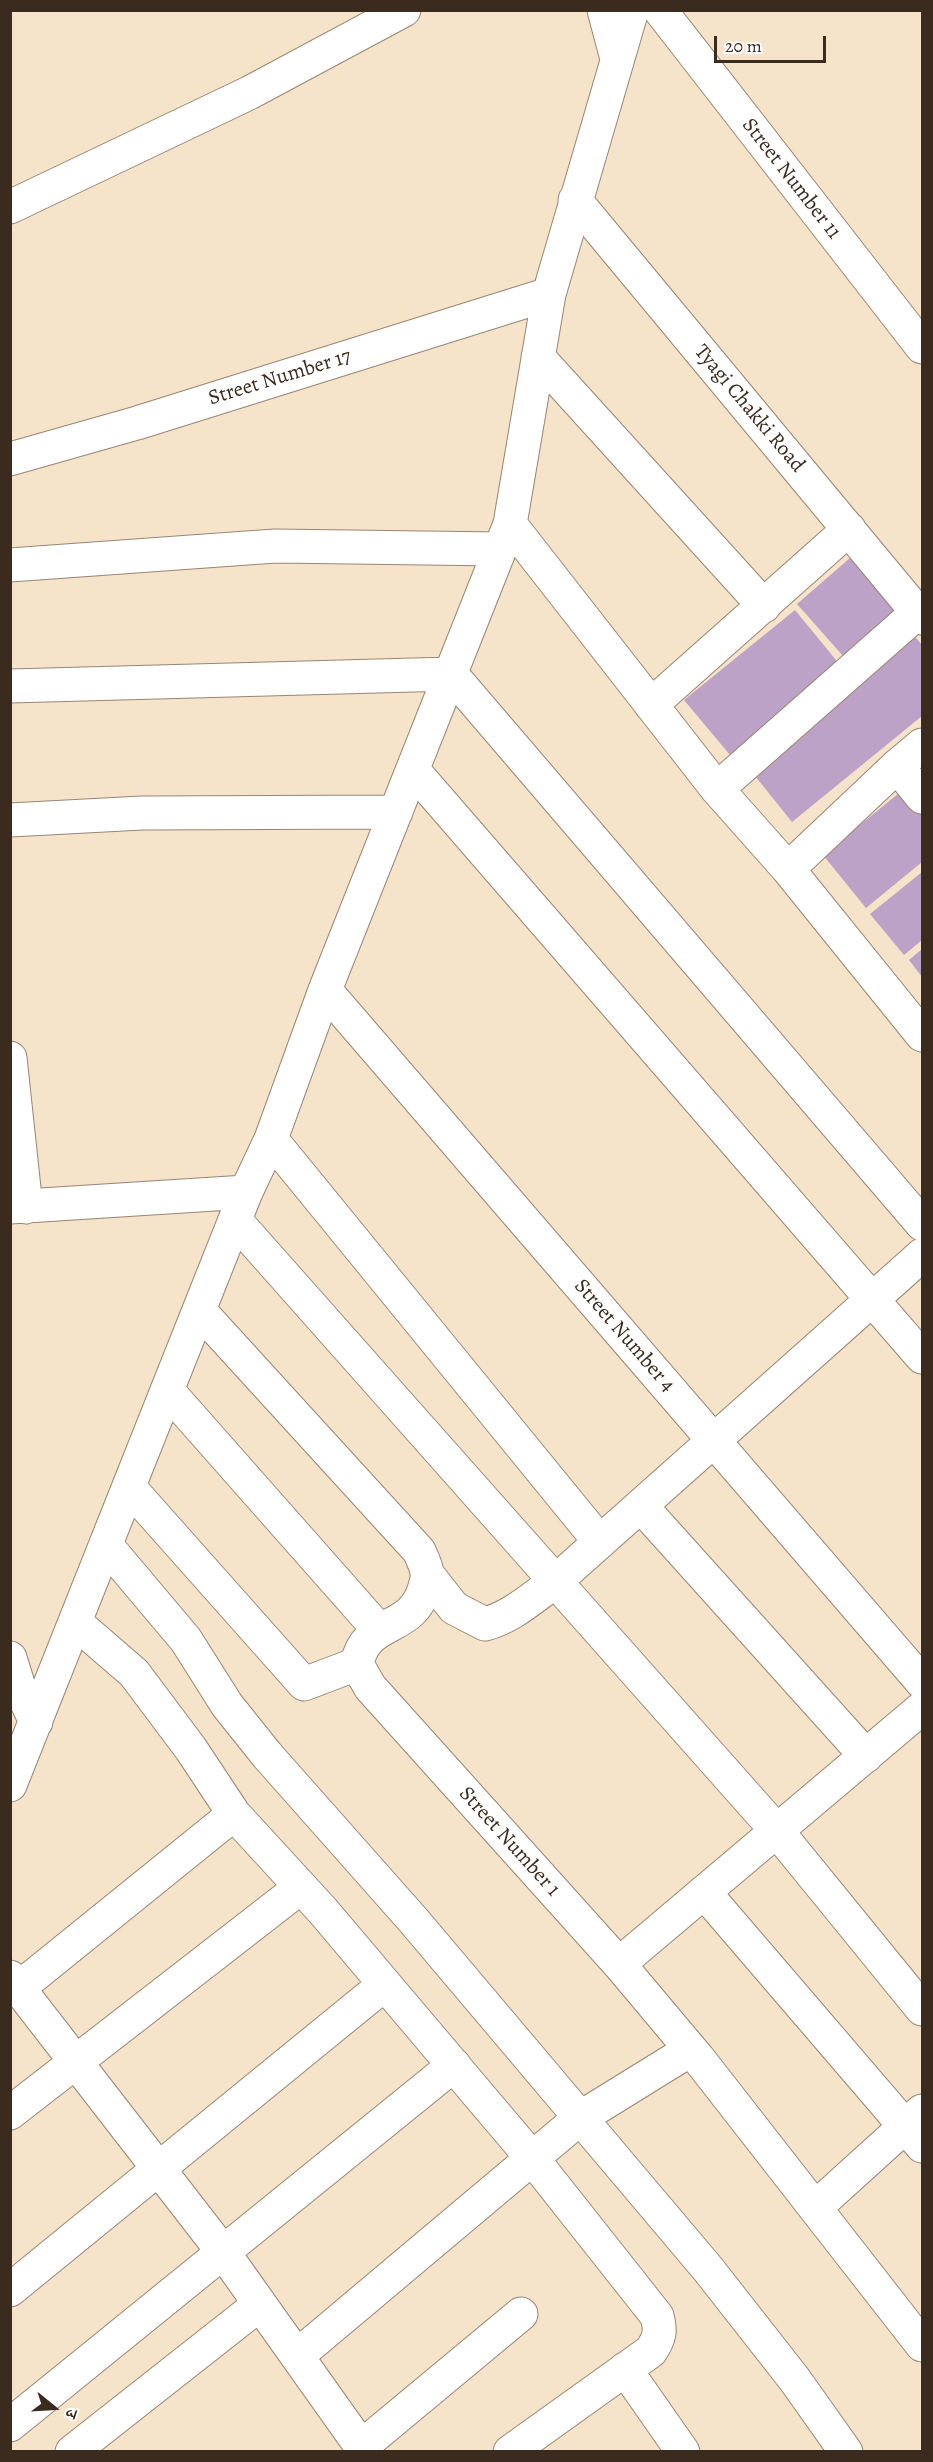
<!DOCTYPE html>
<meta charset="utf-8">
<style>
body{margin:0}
#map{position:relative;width:933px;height:2462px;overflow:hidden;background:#f5e3ca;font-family:Alegreya,"Noto Serif Devanagari",serif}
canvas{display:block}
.frame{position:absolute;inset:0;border:12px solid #3b2a1e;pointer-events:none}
.north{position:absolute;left:24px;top:2378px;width:60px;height:60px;-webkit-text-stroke:4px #fff;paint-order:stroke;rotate:108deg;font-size:16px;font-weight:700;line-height:24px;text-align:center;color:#3b2a1e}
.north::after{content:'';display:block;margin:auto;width:21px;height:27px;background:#3b2a1e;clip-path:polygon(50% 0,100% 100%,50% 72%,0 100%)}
.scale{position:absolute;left:714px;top:36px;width:112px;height:27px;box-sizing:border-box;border:3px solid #3b2a1e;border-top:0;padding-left:8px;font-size:18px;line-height:21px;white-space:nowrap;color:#3b2a1e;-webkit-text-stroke:4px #fff;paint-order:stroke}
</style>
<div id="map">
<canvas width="933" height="2462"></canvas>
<div class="frame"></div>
<div class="north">उ</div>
<div class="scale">20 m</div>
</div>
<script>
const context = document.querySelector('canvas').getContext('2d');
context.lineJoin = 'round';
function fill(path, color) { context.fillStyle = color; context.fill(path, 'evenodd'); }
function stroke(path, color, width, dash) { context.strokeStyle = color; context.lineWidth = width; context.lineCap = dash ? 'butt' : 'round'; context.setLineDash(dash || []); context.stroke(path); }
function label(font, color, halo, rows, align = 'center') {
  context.font = font + ' Alegreya,serif'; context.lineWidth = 5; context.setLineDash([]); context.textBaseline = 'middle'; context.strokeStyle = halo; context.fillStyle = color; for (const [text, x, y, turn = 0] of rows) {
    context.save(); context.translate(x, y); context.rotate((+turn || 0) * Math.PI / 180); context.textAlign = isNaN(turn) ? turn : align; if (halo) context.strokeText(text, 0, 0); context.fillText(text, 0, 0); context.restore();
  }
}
const building = new Path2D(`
 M 850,558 L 895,610 L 843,656 L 797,604 Z
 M 795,610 L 845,671 L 735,761 L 684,700 Z
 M 911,632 L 922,645 L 922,716 L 792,822 L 747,766 Z
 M 904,789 L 922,812 L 922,862 L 866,908 L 823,855 Z
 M 922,872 L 922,940 L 904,955 L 870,914 Z
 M 922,949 L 922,977 L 909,960 Z`);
const street = new Path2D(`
 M 604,10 L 617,59
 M 660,10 L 922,347
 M 575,200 L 922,618
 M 10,207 L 249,93 L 404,10
 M 538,357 L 764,606
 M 10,459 L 137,423 L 549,294
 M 510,524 L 717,789 L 788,869 L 922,1035
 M 10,565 L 275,546 L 500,549
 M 10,686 L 451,674 L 922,1224
 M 651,705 L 849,529
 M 897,766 L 922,797
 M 413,770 L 922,1357
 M 717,789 L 918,612
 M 10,820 L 142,813 L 396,812
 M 788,869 L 897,766 L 922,745
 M 325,990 L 922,1682
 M 10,1058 L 26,1207
 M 271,1139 L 600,1542
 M 10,1207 L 246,1192
 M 235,1220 L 777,1831 L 922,2009
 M 199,1310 L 419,1551 C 422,1558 426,1565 427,1573 C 428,1577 426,1582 425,1587 C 412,1634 366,1617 357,1664 L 370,1687 L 619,1964 L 698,2058 L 922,2345
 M 167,1390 L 379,1630
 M 129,1487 L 304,1684 L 357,1664
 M 641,1506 L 866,1756
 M 106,1545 L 186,1640 L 227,1705 L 267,1755 L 414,1921 L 708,2269 L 795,2380 L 846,2452
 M 428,1575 L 454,1608 L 485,1624 C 512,1617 533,1597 556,1581 L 922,1255
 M 75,1622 L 134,1673 L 191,1749 L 234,1814 L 323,1911 L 532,2158 L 657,2316 C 661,2331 660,2337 651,2351 L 510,2452
 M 10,1658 L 18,1684 L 36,1722
 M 10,1785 L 246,1192 L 271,1139 L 325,990 L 510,524 L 549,294 L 632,10
 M 704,1892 L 922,2146
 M 619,1964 L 922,1708
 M 10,1977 L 223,2252 L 365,2452
 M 20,1987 L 234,1814
 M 10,2113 L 301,1887
 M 816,2207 L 922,2111
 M 10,2290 L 385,1984
 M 297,2356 L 580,2118 L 690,2050
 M 625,2369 L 683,2452
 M 10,2425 L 454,2065
 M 361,2447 L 521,2314
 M 72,2452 L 260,2304`);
const streetNames = [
 ["Street Number 11",791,179,52],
 ["Street Number 17",280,378,-17],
 ["Tyagi Chakki Road",749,409,50],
 ["Street Number 4",624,1336,49],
 ["Street Number 1",509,1842,48]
];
fill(building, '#bca2c7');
stroke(street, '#988674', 35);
stroke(street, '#fff', 33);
label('21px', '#3b2a1e', '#fff', streetNames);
</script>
